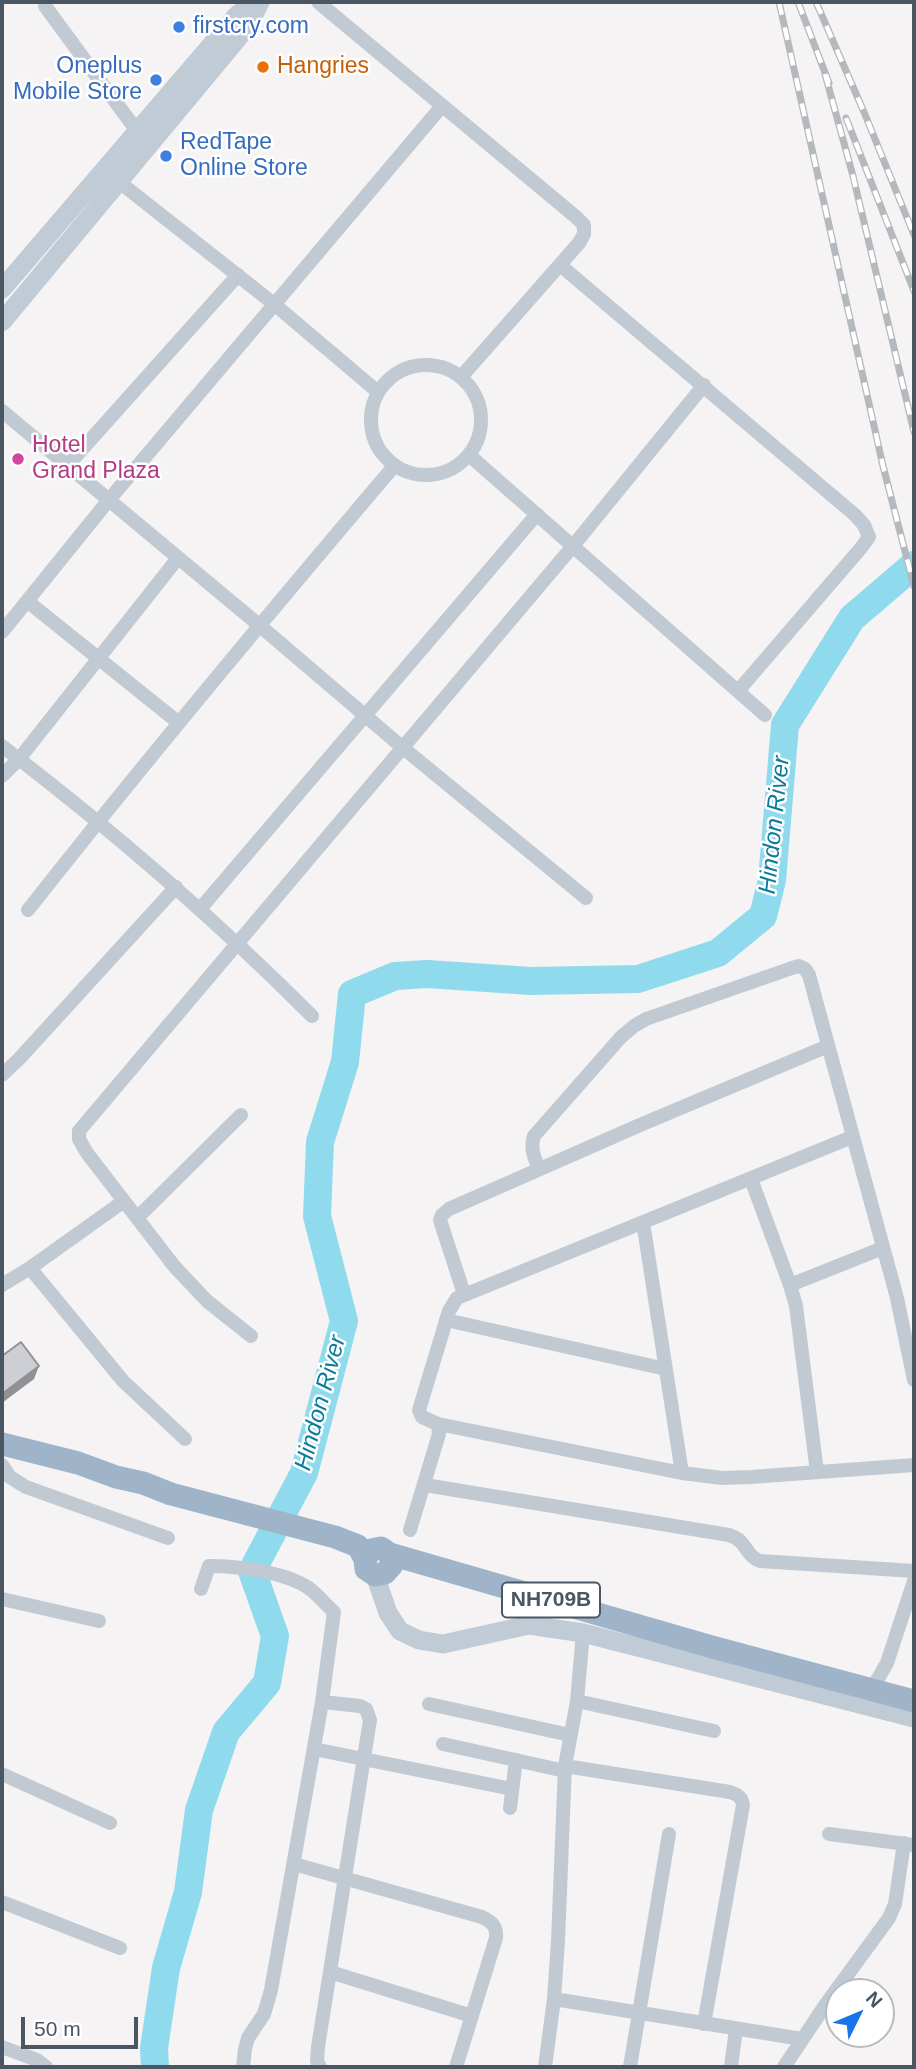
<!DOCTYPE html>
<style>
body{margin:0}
#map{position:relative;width:916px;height:2069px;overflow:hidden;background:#f5f3f3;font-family:Arial,sans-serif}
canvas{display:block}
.frame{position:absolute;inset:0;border:4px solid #4a5661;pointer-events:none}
.north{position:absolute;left:825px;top:1978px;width:70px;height:70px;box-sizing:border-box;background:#fff;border:2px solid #b7bbc0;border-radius:50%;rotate:47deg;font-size:19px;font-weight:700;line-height:28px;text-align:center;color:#4a5661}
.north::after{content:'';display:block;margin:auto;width:24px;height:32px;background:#1a73e8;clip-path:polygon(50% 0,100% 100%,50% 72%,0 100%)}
.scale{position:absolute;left:21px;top:2017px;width:117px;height:32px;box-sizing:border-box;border:4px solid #4a5661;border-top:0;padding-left:9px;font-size:21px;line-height:24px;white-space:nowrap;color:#4a5661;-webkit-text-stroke:5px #fff;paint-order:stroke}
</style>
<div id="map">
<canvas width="916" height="2069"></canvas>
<div class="frame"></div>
<div class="north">N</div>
<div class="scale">50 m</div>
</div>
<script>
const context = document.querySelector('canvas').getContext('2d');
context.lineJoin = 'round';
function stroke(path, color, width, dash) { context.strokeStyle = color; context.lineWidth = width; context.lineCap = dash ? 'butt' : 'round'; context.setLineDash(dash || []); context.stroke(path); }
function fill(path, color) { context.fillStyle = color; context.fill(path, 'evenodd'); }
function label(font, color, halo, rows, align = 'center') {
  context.font = font + ' Arial,sans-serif'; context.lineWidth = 5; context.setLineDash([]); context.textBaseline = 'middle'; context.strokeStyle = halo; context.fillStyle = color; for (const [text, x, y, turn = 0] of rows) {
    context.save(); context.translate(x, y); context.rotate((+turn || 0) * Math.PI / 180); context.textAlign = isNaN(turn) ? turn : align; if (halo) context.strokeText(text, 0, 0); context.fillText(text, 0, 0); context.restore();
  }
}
const river = new Path2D(`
 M 155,2067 L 154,2048 L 166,1968 L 188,1892 L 199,1810 L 226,1732 L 267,1683 L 275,1636 L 252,1571 L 304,1473 L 344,1321 L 317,1216 L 320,1142 L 345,1062 L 352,994 L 395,976 L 427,974 L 531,981 L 638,979 L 718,953 L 763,916 L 772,880 L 785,725 L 852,618 L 914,565`);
const minor = new Path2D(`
 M 318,2 L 576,217 L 584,225 L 584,234 L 579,243 L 461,377
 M 45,6 L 137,131 L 143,136
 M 118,181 L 274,304 L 378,392
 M 560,265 L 855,515 L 864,525 L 869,537 L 861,548 L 738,691
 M371 420a55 55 0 1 1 110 0a55 55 0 1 1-110 0Z
 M 2,411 L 259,625 L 402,747 L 586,898
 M 469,455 L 765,715
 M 67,466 L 238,275
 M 27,601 L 179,723
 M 2,632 L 108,501 L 442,106
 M 2,746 C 111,829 215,919 312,1016
 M 2,776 L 19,759 L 178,558
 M 200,909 L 537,514
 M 28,910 C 147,759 270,612 395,465
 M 2,1075 L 19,1059 L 176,887
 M 539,1169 C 534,1157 530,1149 534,1136 L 621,1037 L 634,1026 L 646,1019 L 792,968 L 799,966 L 805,969 L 809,975 L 897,1298 L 914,1380
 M 751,1179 L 790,1285 L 796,1306 L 817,1472
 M 137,1218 L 241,1115
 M 643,1222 L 682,1473
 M 30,1268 L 123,1381 L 185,1439
 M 2,1285 L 30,1268 L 124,1201
 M 790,1285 L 883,1248
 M 464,1294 L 440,1220 L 442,1215 L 449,1209 L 640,1125 L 828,1046
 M 446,1320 L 666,1369
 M 251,1336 L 207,1301 L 174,1266 L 87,1153 L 79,1139 L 79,1131 L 573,546 L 704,385
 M 438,1424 L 682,1473 L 722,1478 L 751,1477 L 914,1465
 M 2,1465 L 10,1477 L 26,1487 L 168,1538
 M 425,1485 L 729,1535 C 748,1541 744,1555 760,1561 L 914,1571
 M 410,1530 L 439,1434 L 438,1424 L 422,1417 L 419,1410 L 449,1311 L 457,1298 L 852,1137
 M 201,1589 L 209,1566 C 237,1566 287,1572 310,1589 C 319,1596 326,1605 334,1612 L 322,1702 L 271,1990 L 264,2014 L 248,2038 L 245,2049 L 243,2067
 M 2,1599 L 99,1621
 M 868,1696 L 887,1663 L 914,1581
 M 577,1701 L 714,1731
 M 429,1704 L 570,1735
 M 443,1744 L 565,1771
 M 314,1749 L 512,1789
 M 565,1766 L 730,1792 C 738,1795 742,1797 743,1805 L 704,2024
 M 2,1774 L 110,1823
 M 510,1808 L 516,1760
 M 829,1834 L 914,1845
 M 294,1864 L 482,1917 C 492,1922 497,1926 496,1938 L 456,2067
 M 2,1902 L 120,1948
 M 330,1972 L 472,2016
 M 554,1999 L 802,2039
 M 2,2047 L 37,2060 L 46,2067
 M 320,2067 L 317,2061 L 318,2047 L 370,1720 L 366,1709 L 360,1706 L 322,1702
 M 545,2067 L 554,1999 L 558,1941 L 565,1766 L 577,1701 L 583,1633
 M 630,2067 L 669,1834
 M 731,2067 L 736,2029
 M 784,2067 L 826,2004 L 889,1918 L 895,1904 L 904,1843`);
const secondary = new Path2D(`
 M 2,289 L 237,15 L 254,2
 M 2,322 L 249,25 L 260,2
 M 375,1575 L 388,1613 L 400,1631 L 419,1640 L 443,1644 L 529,1625 L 583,1633 L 914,1718`);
const trunk = new Path2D(`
 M 2,1444 L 78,1463 L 116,1477 L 143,1483 L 171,1494 L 335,1537 L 358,1546 L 365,1559 L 366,1569 L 375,1575 L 385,1573 L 392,1565 L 390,1554 L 381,1548 L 371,1550 L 365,1559
 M 390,1554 L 712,1647 L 914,1701`);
const rail = new Path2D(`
 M 779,2 L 883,466 L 914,586
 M 798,2 L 829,83
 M 816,2 L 864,112 L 914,235
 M 825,74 L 853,176 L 914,432
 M 846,118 L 914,291`);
const shadedWall = new Path2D(`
 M 39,1366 L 34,1379 L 2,1403 L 2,1394 Z`);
const building = new Path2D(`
 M 21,1342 L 39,1366 L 2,1394 L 2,1356 Z`);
const markers = [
 [179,27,7,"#3f7fe0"],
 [263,67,7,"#e8710a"],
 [156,80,7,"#3f7fe0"],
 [166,156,7,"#3f7fe0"],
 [18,459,7,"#d1479c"]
];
const shields = [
 [551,1600,98]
];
const shieldNames = [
 ["NH709B",551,1600]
];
const shopNames = [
 ["firstcry.com",193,27],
 ["Oneplus",142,67,"right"],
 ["Mobile Store",142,93,"right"],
 ["RedTape",180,143],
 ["Online Store",180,169]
];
const foodNames = [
 ["Hangries",277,67]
];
const hotelNames = [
 ["Hotel",32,446],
 ["Grand Plaza",32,472]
];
const waterNames = [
 ["Hindon River",775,825,-84],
 ["Hindon River",321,1403,-75]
];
stroke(river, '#90daee', 28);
stroke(minor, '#c1cad2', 14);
stroke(secondary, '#c1cbd6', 19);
stroke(trunk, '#9fb4c9', 23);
stroke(rail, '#b5b8bd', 7);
stroke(rail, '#fff', 4.5, [13]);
fill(shadedWall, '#909195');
fill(building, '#cdcfd5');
stroke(building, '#909195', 2);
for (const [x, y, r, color] of markers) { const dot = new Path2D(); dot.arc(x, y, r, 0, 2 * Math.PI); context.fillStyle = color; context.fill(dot); stroke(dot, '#fff', 2.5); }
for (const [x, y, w] of shields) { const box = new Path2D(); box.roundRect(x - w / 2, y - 17.5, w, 35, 5); context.fillStyle = '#fff'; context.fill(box); stroke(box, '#4a5661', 2); }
label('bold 21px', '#4a5661', null, shieldNames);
label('23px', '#366cbe', '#fff', shopNames, 'left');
label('23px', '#c56008', '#fff', foodNames, 'left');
label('23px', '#b23c85', '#fff', hotelNames, 'left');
label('italic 24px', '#0c7c9b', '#fff', waterNames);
</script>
